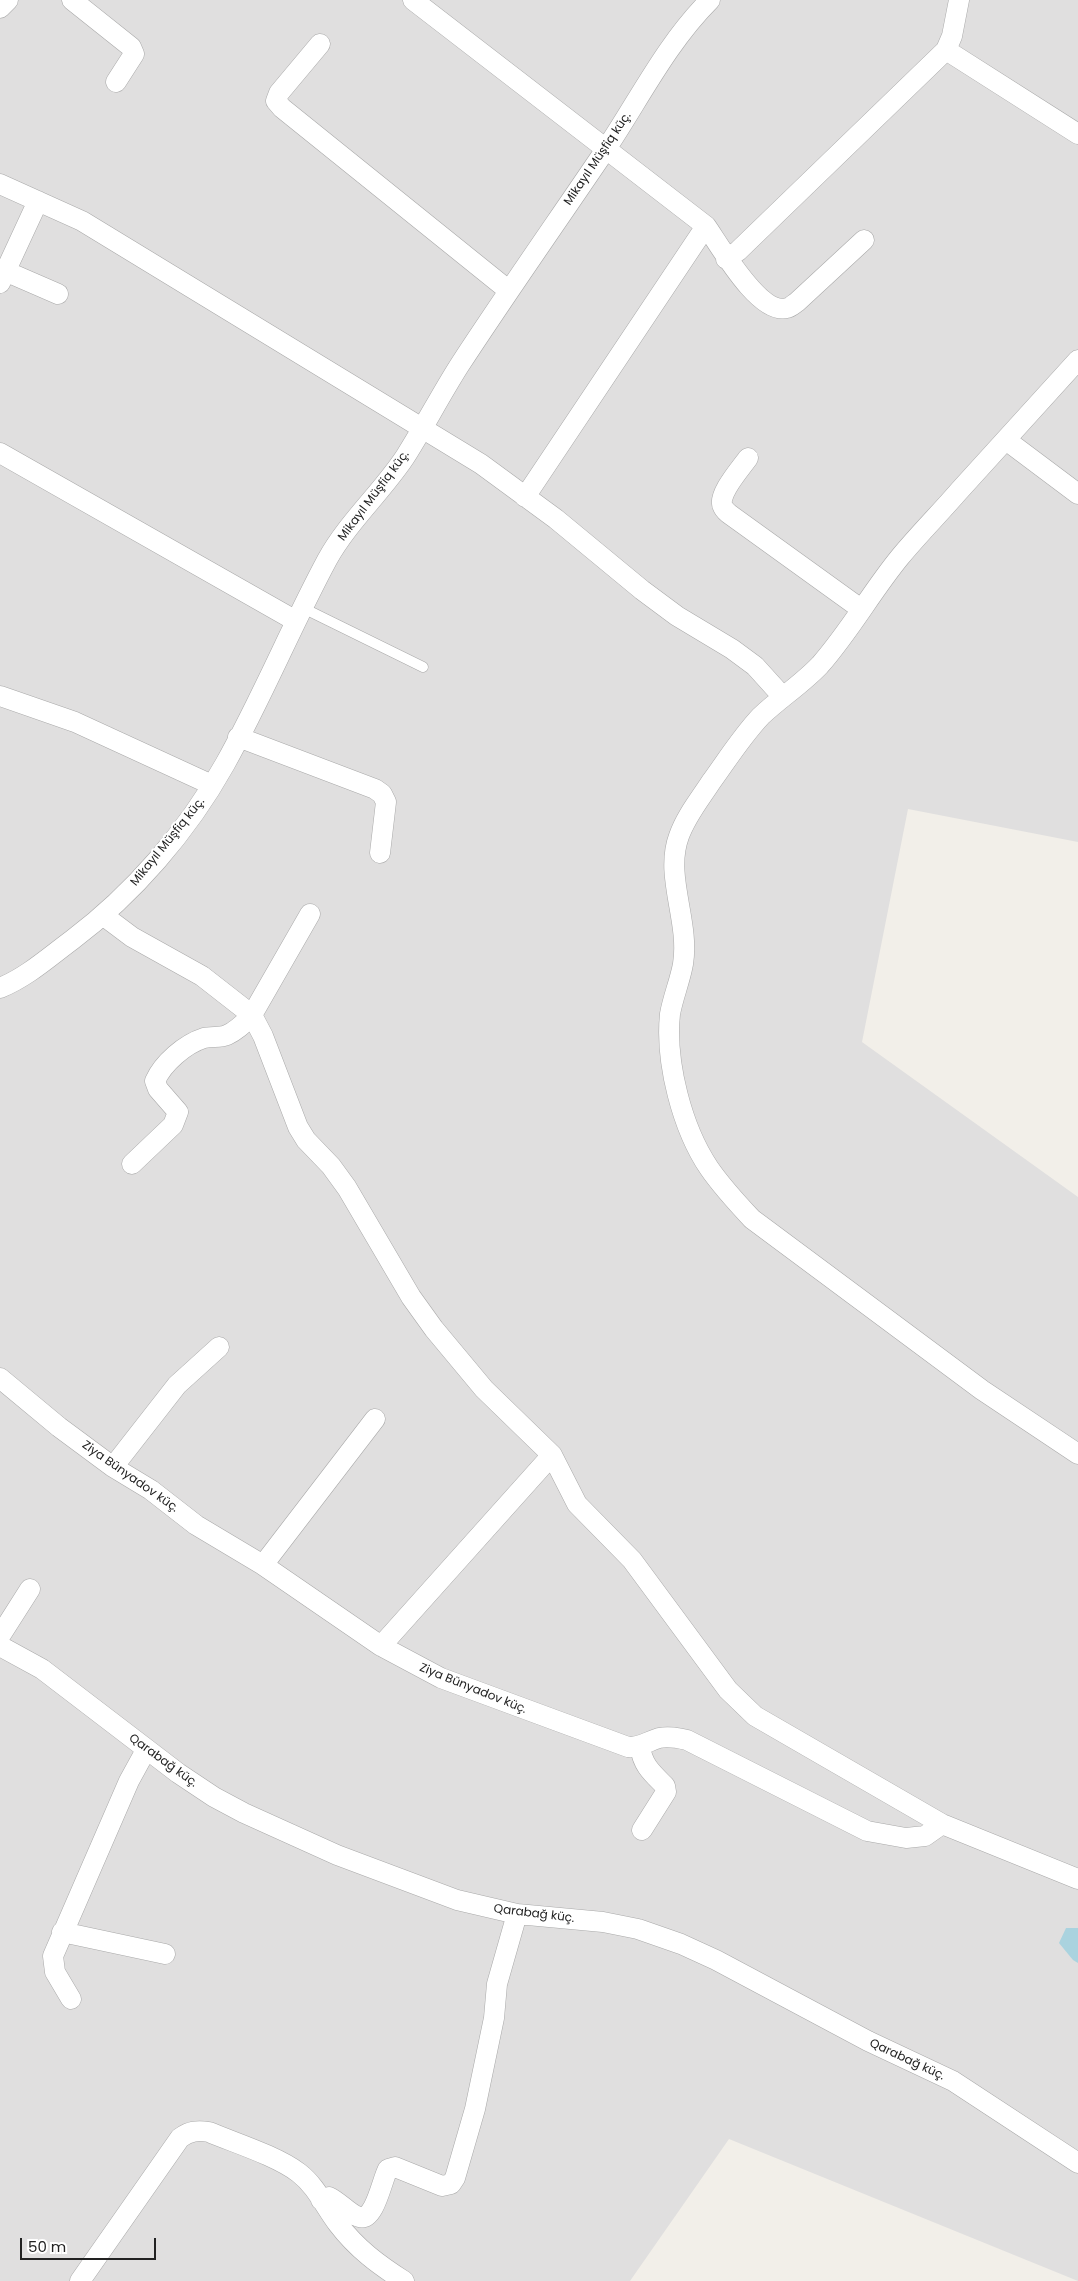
<!DOCTYPE html>
<meta charset="utf-8">
<style>
body{margin:0}
#map{position:relative;width:1078px;height:2281px;overflow:hidden;background:#f2efe9;font-family:Poppins,sans-serif}
canvas{display:block}
.scale{position:absolute;left:20px;top:2238px;width:136px;height:22px;box-sizing:border-box;border:2px solid #222;border-top:0;padding-left:6px;font-size:15px;line-height:18px;white-space:nowrap;color:#222;-webkit-text-stroke:4px #fff;paint-order:stroke}
</style>
<div id="map">
<canvas width="1078" height="2281"></canvas>
<div class="scale">50 m</div>
</div>
<script>
const context = document.querySelector('canvas').getContext('2d');
context.lineJoin = 'round';
function fill(path, color) { context.fillStyle = color; context.fill(path, 'evenodd'); }
function stroke(path, color, width, dash) { context.strokeStyle = color; context.lineWidth = width; context.lineCap = dash ? 'butt' : 'round'; context.setLineDash(dash || []); context.stroke(path); }
function label(font, color, halo, rows, align = 'center') {
  context.font = font + ' Poppins,sans-serif'; context.lineWidth = 4; context.setLineDash([]); context.textBaseline = 'middle'; context.strokeStyle = halo; context.fillStyle = color; for (const [text, x, y, turn = 0] of rows) {
    context.save(); context.translate(x, y); context.rotate((+turn || 0) * Math.PI / 180); context.textAlign = isNaN(turn) ? turn : align; if (halo) context.strokeText(text, 0, 0); context.fillText(text, 0, 0); context.restore();
  }
}
const residential = new Path2D(`
 M 0,0 L 1078,0 L 1078,842 L 908,809 L 862,1042 L 1078,1197 L 1078,2281 L 729,2139 L 630,2281 L 0,2281 Z`);
const water = new Path2D(`
 M 1066,1928 L 1078,1928 L 1078,1963 L 1073,1960 L 1059,1943 Z`);
const lane = new Path2D(`
 M 303,608 L 423,667`);
const street = new Path2D(`
 M 72,0 L 131,47 L 134,54 L 116,82
 M 413,0 L 706,226 C 719,244 759,316 787,308 C 790,308 794,304 797,302 L 864,240
 M 0,8 L 8,0
 M 320,44 L 279,93 L 276,101 L 282,108 L 508,290
 M 946,50 L 1078,134
 M 0,184 L 82,221 L 481,464 L 556,519 L 642,590 L 677,616 L 732,649 L 755,666 L 783,697
 M 726,259 L 738,251 L 946,50 L 952,36 L 959,0
 M 5,271 L 58,294
 M 0,283 L 38,201
 M 1078,360 C 1038,404 999,447 959,491 C 940,513 919,534 900,557 C 872,591 850,631 820,665 C 802,684 780,698 761,716 C 742,736 727,760 711,782 C 700,799 686,816 679,836 C 664,876 690,921 683,964 C 680,981 673,997 670,1014 C 665,1062 682,1128 709,1168 C 722,1187 737,1203 752,1219 L 982,1390 L 1078,1454
 M 1006,440 L 1078,494
 M 0,453 L 296,621
 M 748,458 C 741,468 716,496 723,507 C 725,511 729,514 732,516 L 861,609
 M 525,497 L 706,226
 M 0,696 L 75,722 L 212,785
 M 238,737 L 375,789 L 382,794 L 386,802 L 380,853
 M 104,916 L 132,937 L 202,976 L 252,1015 L 263,1036 L 298,1127 L 306,1140 L 331,1166 L 347,1188 L 411,1297 L 434,1329 L 484,1389 L 552,1455 L 577,1504 L 632,1560 L 728,1690 L 755,1716 L 942,1824 L 1078,1879
 M 0,988 C 27,977 49,957 72,940 C 133,894 187,832 225,764 C 262,698 291,627 327,560 C 348,522 381,493 405,457 C 424,427 440,396 459,366 C 506,294 556,223 604,152 C 639,100 666,44 710,0
 M 132,1164 L 173,1125 L 178,1112 L 158,1089 L 155,1081 C 163,1063 185,1044 204,1038 C 212,1036 220,1038 227,1035 C 238,1030 244,1023 252,1015 L 310,914
 M 0,1378 L 59,1427 L 113,1467 L 151,1490 L 196,1525 L 263,1565 L 381,1646 L 441,1678 L 628,1747 C 642,1747 646,1742 659,1738 C 669,1736 678,1738 687,1740 L 867,1831 L 906,1838 L 925,1836 L 942,1824
 M 113,1467 L 177,1385 L 219,1347
 M 263,1565 L 375,1419
 M 0,1636 L 30,1589
 M 0,1646 L 42,1669 L 178,1773 L 214,1797 L 244,1813 L 337,1855 L 457,1900 L 517,1914 L 603,1922 L 638,1929 L 681,1944 L 716,1960 L 868,2041 L 953,2081 L 1078,2163
 M 381,1646 L 552,1455
 M 640,1747 C 643,1766 652,1773 665,1786 L 666,1792 L 642,1830
 M 62,1932 L 165,1954
 M 71,1999 L 55,1972 L 53,1956 L 129,1781 L 146,1750
 M 321,2200 L 329,2197 C 340,2202 349,2214 359,2217 C 375,2222 382,2179 388,2169 L 395,2167 L 442,2186 L 451,2184 L 455,2178 L 475,2109 L 494,2018 L 497,1984 L 517,1914
 M 80,2281 L 180,2138 C 190,2131 197,2130 209,2132 C 235,2143 277,2156 299,2173 C 316,2186 325,2207 338,2224 C 357,2249 379,2265 404,2281`);
const streetNames = [
 ["Mikayıl Müşfiq küç.",598,159,-56],
 ["Mikayıl Müşfiq küç.",374,496,-53],
 ["Mikayıl Müşfiq küç.",168,842,-51],
 ["Ziya Bünyadov küç.",130,1477,35],
 ["Ziya Bünyadov küç.",473,1689,22],
 ["Qarabağ küç.",163,1761,36],
 ["Qarabağ küç.",534,1914,7],
 ["Qarabağ küç.",907,2060,25]
];
fill(residential, '#e0dfdf');
fill(water, '#aad3df');
stroke(lane, '#a9a9a9', 11);
stroke(street, '#a9a9a9', 21);
stroke(lane, '#fff', 10);
stroke(street, '#fff', 20);
label('12px', '#222', '#fff', streetNames);
</script>
